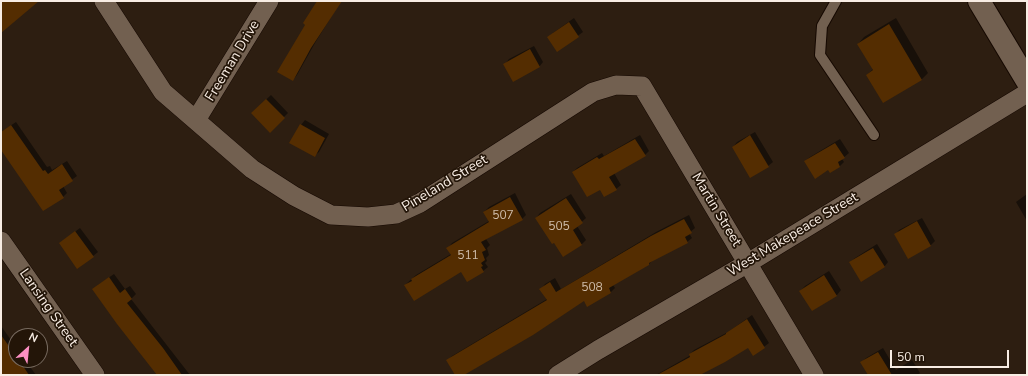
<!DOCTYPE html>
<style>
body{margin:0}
#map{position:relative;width:1028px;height:376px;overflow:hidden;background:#2d1e11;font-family:"Nunito Sans",sans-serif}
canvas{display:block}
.frame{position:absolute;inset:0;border:2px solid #f8ede4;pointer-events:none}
.north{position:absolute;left:8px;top:328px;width:40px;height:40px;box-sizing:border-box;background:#231508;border:1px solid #786b60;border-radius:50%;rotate:27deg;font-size:11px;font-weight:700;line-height:16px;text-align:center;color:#f8ede4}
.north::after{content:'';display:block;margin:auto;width:14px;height:18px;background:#fc8fc3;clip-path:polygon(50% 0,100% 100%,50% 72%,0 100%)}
.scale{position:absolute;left:890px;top:350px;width:119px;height:18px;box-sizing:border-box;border:2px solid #f8ede4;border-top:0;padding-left:5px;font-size:12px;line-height:14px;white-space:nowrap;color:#f8ede4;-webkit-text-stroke:3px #231508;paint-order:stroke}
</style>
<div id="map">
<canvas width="1028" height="376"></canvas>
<div class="frame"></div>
<div class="north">N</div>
<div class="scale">50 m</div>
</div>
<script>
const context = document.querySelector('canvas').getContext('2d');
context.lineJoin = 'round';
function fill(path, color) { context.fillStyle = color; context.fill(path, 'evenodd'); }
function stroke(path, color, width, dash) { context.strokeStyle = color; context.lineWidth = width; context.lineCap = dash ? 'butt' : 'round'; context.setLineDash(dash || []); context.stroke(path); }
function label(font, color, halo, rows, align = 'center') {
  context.font = font + ' "Nunito Sans",sans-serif'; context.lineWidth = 3.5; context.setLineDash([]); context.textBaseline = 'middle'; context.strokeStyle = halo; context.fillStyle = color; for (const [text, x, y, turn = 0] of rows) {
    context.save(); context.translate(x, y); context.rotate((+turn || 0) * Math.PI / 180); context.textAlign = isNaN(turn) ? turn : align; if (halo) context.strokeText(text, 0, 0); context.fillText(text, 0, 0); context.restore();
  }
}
const shadow = new Path2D(`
 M 317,1 L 341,1 L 315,43 L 297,75 L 293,80 L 307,24 Z
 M 574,18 L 583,32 L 558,50 L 553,33 Z
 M 896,18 L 928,73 L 922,79 L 883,102 L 867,75 L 873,69 L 858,44 L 864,37 Z
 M 534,46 L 543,62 L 539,67 L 505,64 L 509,59 Z
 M 271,95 L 288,113 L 270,131 L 252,113 Z
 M 305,120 L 329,134 L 319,152 L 314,156 L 301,125 Z
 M 16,122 L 47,167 L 50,166 L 52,170 L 67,161 L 77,176 L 63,186 L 67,193 L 63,197 L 1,145 L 1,132 Z
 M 755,132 L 773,162 L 768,166 L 733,147 L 737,142 Z
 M 640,135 L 649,151 L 645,155 L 614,173 L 621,185 L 616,189 L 600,188 L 573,172 L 577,168 L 602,153 L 604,156 Z
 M 840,139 L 849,153 L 842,159 L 844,162 L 840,166 L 831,172 L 829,169 L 805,161 L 810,157 Z
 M 515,193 L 526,215 L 522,219 L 486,239 L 490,245 L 487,248 L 489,255 L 486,258 L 487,261 L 485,263 L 488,267 L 483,271 L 462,271 L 405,285 L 416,275 L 451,254 L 448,248 L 452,243 L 489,221 L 484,212 L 489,207 Z
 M 571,194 L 586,218 L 577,226 L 586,240 L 582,244 L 564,256 L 536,218 L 540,213 Z
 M 1027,194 L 1027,221 L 1016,202 Z
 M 689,215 L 695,228 L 689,233 L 692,238 L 687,242 L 653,260 L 649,264 L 613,285 L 615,288 L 611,292 L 584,300 L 462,375 L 457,375 L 448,360 L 452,356 L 547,299 L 541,289 L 545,284 L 555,278 L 561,289 L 656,232 Z
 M 922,218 L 935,241 L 931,245 L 908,258 L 895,235 L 899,230 Z
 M 80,228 L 98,252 L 78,268 L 60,243 Z
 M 877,244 L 888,262 L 884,267 L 850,262 L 855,258 Z
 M 829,271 L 841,290 L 837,295 L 813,310 L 800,291 L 805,286 Z
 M 114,274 L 125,289 L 130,286 L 136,294 L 131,299 L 190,375 L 158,375 L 98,285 Z
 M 752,315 L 769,343 L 753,355 L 748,346 L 698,375 L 656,375 L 691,355 L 690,354 L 694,350 L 728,332 Z
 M 1,326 L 16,347 L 16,360 L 25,360 L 36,375 L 5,375 L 1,370 Z
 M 883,348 L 896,370 L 912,360 L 920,373 L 917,375 L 869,375 L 862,362 L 866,358 Z`);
const building = new Path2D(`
 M 1,1 L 39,1 L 1,33 Z
 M 317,1 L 342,1 L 311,48 L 293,81 L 277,72 L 305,25 L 303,23 Z
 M 569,22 L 579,37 L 557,52 L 547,37 Z
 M 889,24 L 922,80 L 883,103 L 866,75 L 873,70 L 857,44 Z
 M 530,49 L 540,67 L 513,82 L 503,64 Z
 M 266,99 L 285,118 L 270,133 L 251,113 Z
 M 300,124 L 325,138 L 315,157 L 289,143 Z
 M 11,125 L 43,171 L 45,170 L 48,174 L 62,164 L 73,181 L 59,190 L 64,198 L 43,211 L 1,150 L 1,132 Z
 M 750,135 L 769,167 L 750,178 L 732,147 Z
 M 635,139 L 646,156 L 609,177 L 617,190 L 604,197 L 600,190 L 587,197 L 572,172 L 597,157 L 599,159 Z
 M 835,143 L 845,158 L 838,162 L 840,167 L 830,173 L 828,170 L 815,179 L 804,161 Z
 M 510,197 L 523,220 L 481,242 L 486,250 L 482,252 L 485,260 L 481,263 L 483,266 L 481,267 L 484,272 L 467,282 L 461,272 L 414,301 L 404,285 L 412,281 L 411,279 L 451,255 L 446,248 L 489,222 L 483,212 Z
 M 566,198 L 583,223 L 573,230 L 582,245 L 563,257 L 554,243 L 552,244 L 535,218 Z
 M 684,219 L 692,233 L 685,237 L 688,243 L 649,263 L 649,265 L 609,288 L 611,293 L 587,307 L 584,301 L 533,335 L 464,375 L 455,375 L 446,360 L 547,300 L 539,289 L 550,282 L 556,292 L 651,236 Z
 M 917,221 L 931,246 L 908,259 L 894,234 Z
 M 75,231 L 94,257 L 77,269 L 59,243 Z
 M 873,248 L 885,267 L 861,282 L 849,262 Z
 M 824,275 L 837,296 L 812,311 L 799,291 Z
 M 109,277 L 120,293 L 125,289 L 132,299 L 127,303 L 163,348 L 182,375 L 157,375 L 117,324 L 92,289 Z
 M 747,319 L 765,348 L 753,356 L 748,348 L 725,362 L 700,375 L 657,375 L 690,357 L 689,354 L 726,334 L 726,333 Z
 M 1,335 L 16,356 L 16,360 L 19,360 L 29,375 L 1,375 Z
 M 878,352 L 892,375 L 868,375 L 860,362 Z`);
const lane = new Path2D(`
 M 836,1 L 822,26 L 820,55 L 874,135`);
const street = new Path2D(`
 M 104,1 L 163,92 L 252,169 L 294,196 L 331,215 L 368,217 L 396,214 L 420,203 L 593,92 L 616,85 L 642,86 L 814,375
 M 196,120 L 269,1
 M 1,241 L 95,375
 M 558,375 L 598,350 L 748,263 L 1027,93`);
const secondary = new Path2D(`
 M 979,1 L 1027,81`);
const numberNames = [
 ["507",503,216],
 ["505",559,227],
 ["511",468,256],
 ["508",592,288]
];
const streetNames = [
 ["Freeman Drive",233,61,-59],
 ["Pineland Street",445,184,-31],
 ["Martin Street",716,210,59],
 ["West Makepeace Street",793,235,-31],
 ["Lansing Street",48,308,55]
];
fill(shadow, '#0007');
fill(building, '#542d01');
stroke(lane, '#150800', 12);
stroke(street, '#150800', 20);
stroke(secondary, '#150800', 24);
stroke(lane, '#726050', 10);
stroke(street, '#726050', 19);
stroke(secondary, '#726050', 22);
label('12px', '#cfbdab', null, numberNames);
label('14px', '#f8ede4', '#231508', streetNames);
</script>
